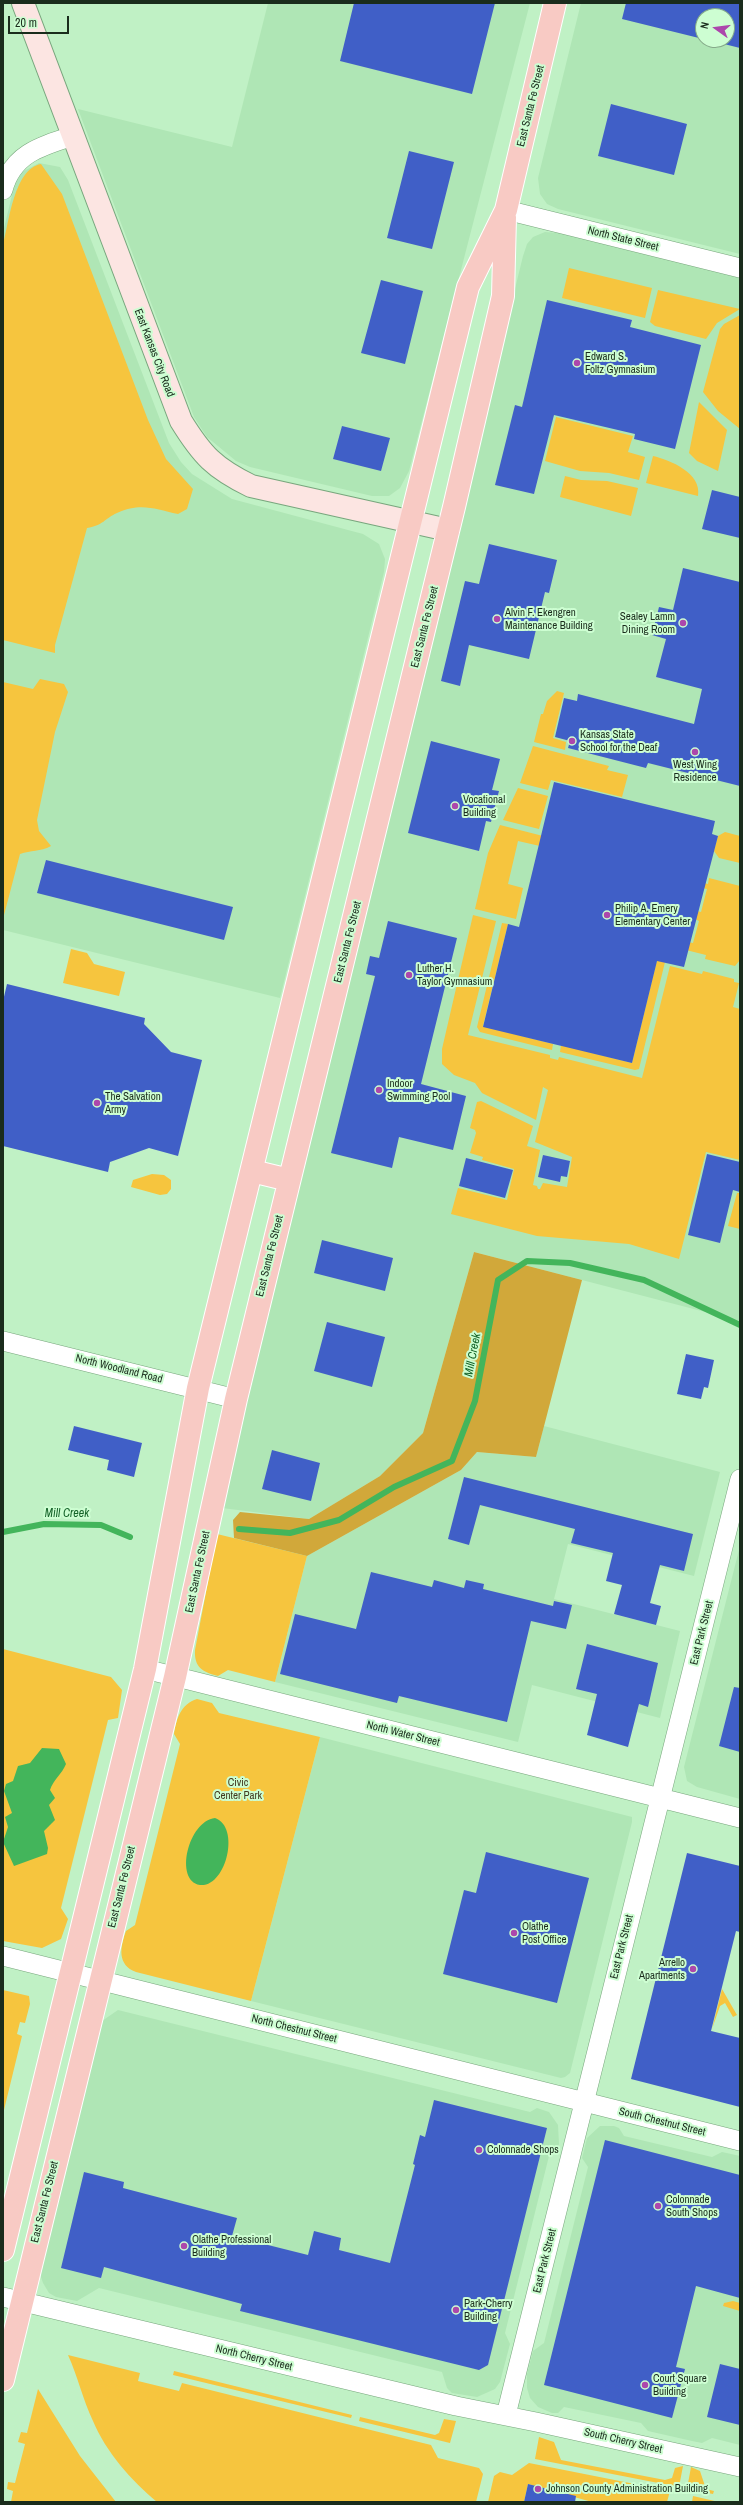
<!DOCTYPE html>
<style>
body{margin:0}
#map{position:relative;width:743px;height:2505px;overflow:hidden;background:#c0f1c5;font-family:"Archivo Narrow",sans-serif}
canvas{display:block}
.frame{position:absolute;inset:0;border:4px solid #1a2c1c;pointer-events:none}
.north{position:absolute;left:695px;top:8px;width:40px;height:40px;box-sizing:border-box;background:#cdfed2;border:1px solid #85aa89;border-radius:50%;rotate:284deg;font-size:11px;font-weight:700;line-height:16px;text-align:center;color:#1a2c1c}
.north::after{content:'';display:block;margin:auto;width:14px;height:18px;background:#ac47ac;clip-path:polygon(50% 0,100% 100%,50% 72%,0 100%)}
.scale{position:absolute;left:8px;top:16px;width:61px;height:18px;box-sizing:border-box;border:2px solid #1a2c1c;border-top:0;padding-left:5px;font-size:12px;line-height:14px;white-space:nowrap;color:#1a2c1c;-webkit-text-stroke:3px #cdfed2;paint-order:stroke}
</style>
<div id="map">
<canvas width="743" height="2505"></canvas>
<div class="frame"></div>
<div class="north">N</div>
<div class="scale">20 m</div>
</div>
<script>
const context = document.querySelector('canvas').getContext('2d');
context.lineJoin = 'round';
function fill(path, color) { context.fillStyle = color; context.fill(path, 'evenodd'); }
function stroke(path, color, width, dash) { context.strokeStyle = color; context.lineWidth = width; context.lineCap = dash ? 'butt' : 'round'; context.setLineDash(dash || []); context.stroke(path); }
function label(font, color, halo, rows, align = 'center') {
  context.font = font + ' "Archivo Narrow",sans-serif'; context.lineWidth = 4; context.setLineDash([]); context.textBaseline = 'middle'; context.strokeStyle = halo; context.fillStyle = color; for (const [text, x, y, turn = 0] of rows) {
    context.save(); context.translate(x, y); context.rotate((+turn || 0) * Math.PI / 180); context.textAlign = isNaN(turn) ? turn : align; if (halo) context.strokeText(text, 0, 0); context.fillText(text, 0, 0); context.restore();
  }
}
const built = new Path2D(`
 M 268,3 L 530,3 L 409,471 L 400,488 L 389,496 L 372,496 L 250,467 L 236,461 L 207,437 L 194,417 L 78,109 L 232,147 Z
 M 581,3 L 740,3 L 740,254 L 558,209 L 547,204 L 540,194 L 538,178 ZM 703,16 L 727,16 L 727,40 L 703,40 Z
 M 39,163 L 60,167 L 68,180 L 169,443 L 181,462 L 192,474 L 232,499 L 363,534 L 379,544 L 385,559 L 384,572 L 280,998 L 3,930 L 3,232 L 15,183 L 22,172 Z
 M 545,232 L 559,233 L 740,278 L 740,1321 L 474,1252 L 423,1433 L 380,1476 L 309,1519 L 222,1508 L 292,1204 L 523,256 L 527,244 L 533,237 Z
 M 544,1426 L 720,1472 L 694,1576 L 568,1544 L 554,1599 L 680,1631 L 660,1718 L 532,1685 L 518,1742 L 275,1682 L 307,1556 L 461,1470 L 477,1452 L 536,1457 Z
 M 740,1546 L 740,1799 L 697,1787 L 687,1781 L 684,1767 Z
 M 320,1737 L 632,1817 L 632,1822 L 570,2073 L 565,2077 L 561,2078 L 251,2001 Z
 M 118,2010 L 530,2112 L 537,2108 L 549,2112 L 558,2125 L 559,2144 L 558,2147 L 551,2148 L 505,2333 L 510,2344 L 500,2382 L 495,2389 L 477,2397 L 452,2393 L 447,2388 L 442,2372 L 99,2288 L 77,2301 L 56,2297 L 49,2293 L 43,2283 L 39,2271 L 102,2021 Z
 M 600,2126 L 614,2126 L 619,2128 L 624,2136 L 712,2157 L 722,2152 L 740,2156 L 740,2445 L 712,2438 L 702,2443 L 692,2441 L 648,2431 L 641,2423 L 564,2407 L 558,2413 L 552,2413 L 538,2407 L 530,2398 L 527,2388 L 527,2374 L 533,2351 L 544,2343 L 588,2167 L 582,2158 L 587,2138 Z`);
const green = new Path2D(`
 M 41,164 L 62,194 L 148,420 L 166,459 L 193,489 L 187,509 L 178,514 C 155,509 141,502 117,513 C 104,519 104,525 87,528 L 55,645 L 55,653 L 3,640 L 3,245 C 9,222 14,169 41,164 Z
 M 569,268 L 652,288 L 645,318 L 562,298 Z
 M 658,290 L 740,309 L 717,323 L 706,339 L 655,326 L 650,322 Z
 M 740,315 L 740,429 L 718,411 L 703,392 L 720,329 L 724,324 Z
 M 699,402 L 727,430 L 718,471 L 697,461 L 689,453 Z
 M 556,417 L 633,436 L 628,452 L 645,457 L 639,480 L 609,473 L 580,471 L 545,461 Z
 M 653,456 C 670,460 702,473 698,496 L 646,483 Z
 M 565,476 L 581,480 L 607,481 L 638,488 L 631,516 L 560,497 Z
 M 40,679 L 64,684 L 68,692 L 55,732 L 37,820 L 39,831 L 51,846 C 40,852 31,850 20,854 L 3,919 L 3,682 L 33,689 Z
 M 557,691 L 564,693 L 553,738 L 566,742 L 565,750 L 534,742 L 541,714 L 543,714 L 547,701 Z
 M 533,746 L 609,766 L 607,770 L 628,775 L 622,797 L 551,780 L 548,790 L 520,783 Z
 M 518,788 L 548,796 L 539,829 L 503,820 Z
 M 500,825 L 543,836 L 540,846 L 518,841 L 508,884 L 523,888 L 516,919 L 475,909 L 488,853 Z
 M 725,832 L 740,836 L 740,863 L 719,858 L 714,851 L 718,836 Z
 M 709,878 L 740,886 L 740,960 L 735,966 L 705,959 L 706,955 L 686,950 L 688,942 L 693,943 L 699,921 L 695,919 L 697,911 L 701,912 L 707,889 L 703,888 L 704,883 L 708,884 Z
 M 473,915 L 496,921 L 468,1035 L 550,1055 L 550,1058 L 558,1060 L 559,1057 L 642,1078 L 670,966 L 702,974 L 703,971 L 734,979 L 734,982 L 739,983 L 733,1007 L 740,1009 L 740,1160 L 706,1152 L 679,1259 L 629,1244 L 537,1236 L 451,1214 L 458,1188 L 507,1200 L 514,1169 L 482,1160 L 483,1157 L 470,1153 L 476,1133 L 475,1130 L 470,1128 L 477,1102 L 481,1101 L 533,1126 L 527,1146 L 540,1150 L 533,1185 L 537,1186 L 538,1189 L 540,1189 L 543,1183 L 567,1187 L 572,1157 L 535,1142 L 548,1090 L 543,1087 L 536,1120 L 482,1093 L 475,1083 L 454,1075 L 442,1064 L 442,1049 Z
 M 502,923 L 508,924 L 483,1026 L 553,1044 L 552,1050 L 480,1032 L 477,1027 Z
 M 71,949 L 87,953 L 94,964 L 125,972 L 119,996 L 63,983 Z
 M 657,960 L 665,962 L 639,1069 L 635,1070 L 560,1052 L 561,1045 L 632,1063 Z
 M 152,1174 L 164,1175 L 171,1180 L 171,1189 L 167,1194 L 160,1195 L 131,1187 L 133,1180 Z
 M 737,1193 L 740,1193 L 740,1229 L 728,1226 Z
 M 217,1534 L 307,1556 L 275,1682 L 228,1670 L 218,1676 C 203,1672 194,1668 195,1650 Z
 M 3,1649 L 111,1677 L 122,1690 L 118,1718 L 108,1720 L 61,1908 L 68,1919 L 61,1939 L 42,1948 L 3,1941 Z
 M 197,1699 L 212,1703 L 219,1713 L 320,1737 L 251,2001 L 136,1972 C 117,1965 120,1947 126,1931 L 135,1925 L 180,1744 L 174,1734 C 176,1719 181,1704 197,1699 Z
 M 722,1989 L 737,2015 L 733,2017 L 725,2003 L 720,2006 L 712,2029 Z
 M 3,1990 L 29,1996 L 30,2004 L 25,2023 L 20,2022 L 17,2034 L 22,2036 L 3,2114 Z
 M 733,2301 L 740,2303 L 740,2311 L 723,2306 L 724,2303 Z
 M 68,2355 L 140,2373 L 138,2381 L 179,2391 L 182,2383 L 431,2445 L 438,2458 L 479,2468 L 483,2474 L 476,2502 L 157,2502 C 131,2480 106,2452 93,2421 C 83,2400 78,2377 68,2355 Z
 M 174,2371 L 352,2415 L 351,2418 L 173,2375 Z
 M 38,2389 L 80,2456 L 116,2502 L 11,2502 L 13,2491 L 7,2489 L 8,2482 L 15,2483 L 25,2444 L 18,2442 L 21,2432 L 27,2433 Z
 M 360,2417 L 435,2435 L 439,2433 L 444,2419 L 456,2421 L 450,2443 L 359,2421 Z
 M 539,2437 L 554,2442 L 561,2460 L 665,2480 L 672,2478 L 675,2468 L 683,2466 L 679,2487 L 535,2459 Z
 M 529,2463 L 670,2491 L 667,2502 L 592,2502 L 528,2484 L 524,2502 L 488,2502 L 494,2476 L 500,2472 L 512,2475 Z
 M 691,2467 L 700,2471 L 706,2489 L 714,2491 L 713,2494 L 687,2489 Z
 M 693,2496 L 719,2502 L 692,2502 Z`);
const forest = new Path2D(`
 M 474,1252 L 582,1280 L 536,1457 L 477,1452 L 461,1470 L 307,1556 L 234,1538 L 233,1520 L 240,1512 L 309,1519 L 380,1476 L 423,1433 Z`);
const water = new Path2D(`
 M 42,1748 L 59,1749 L 66,1764 C 62,1774 53,1780 50,1790 L 55,1798 L 49,1805 L 55,1820 L 44,1831 L 48,1848 L 47,1854 L 14,1866 L 3,1842 L 8,1827 L 5,1817 L 12,1813 L 4,1791 L 6,1784 L 13,1781 L 18,1766 L 30,1763 Z
 M 215,1818 C 241,1827 226,1888 200,1885 C 174,1881 188,1821 215,1818 Z`);
const stream = new Path2D(`
 M 239,1529 L 290,1533 L 339,1520 L 394,1487 L 452,1461 L 475,1401 L 498,1280 L 527,1261 L 570,1263 L 644,1280 L 740,1325
 M 3,1532 L 44,1524 L 101,1525 L 130,1537`);
const building = new Path2D(`
 M 354,3 L 495,3 L 472,94 L 340,61 Z
 M 626,3 L 740,3 L 740,48 L 708,40 L 727,40 L 727,16 L 703,16 L 703,39 L 622,19 Z
 M 611,104 L 687,124 L 674,175 L 598,156 Z
 M 409,151 L 454,162 L 432,249 L 387,238 Z
 M 381,280 L 423,291 L 405,364 L 361,353 Z
 M 547,300 L 632,320 L 630,327 L 701,345 L 675,449 L 634,439 L 635,434 L 554,415 L 534,494 L 495,485 L 515,405 L 522,407 Z
 M 342,426 L 390,438 L 381,471 L 333,459 Z
 M 712,490 L 740,497 L 740,538 L 702,529 Z
 M 489,544 L 557,560 L 549,593 L 545,592 L 529,659 L 469,645 L 460,686 L 441,681 L 465,581 L 479,584 Z
 M 683,568 L 740,582 L 740,786 L 648,763 L 646,768 L 568,748 L 570,741 L 555,737 L 564,698 L 577,701 L 578,694 L 694,724 L 702,689 L 656,677 L 666,639 L 652,635 L 659,607 L 673,610 Z
 M 431,741 L 500,759 L 492,790 L 499,791 L 491,822 L 486,821 L 479,851 L 408,833 Z
 M 554,782 L 715,821 L 712,834 L 718,836 L 684,967 L 657,961 L 632,1063 L 483,1027 L 508,924 L 519,927 Z
 M 46,860 L 233,907 L 224,940 L 37,893 Z
 M 388,921 L 457,938 L 421,1084 L 466,1096 L 453,1150 L 399,1137 L 392,1168 L 331,1153 L 375,976 L 366,974 L 370,956 L 379,958 Z
 M 7,984 L 145,1018 L 144,1024 L 171,1052 L 202,1060 L 178,1156 L 149,1148 L 110,1162 L 108,1172 L 3,1146 L 3,1001 Z
 M 707,1154 L 740,1162 L 740,1192 L 733,1190 L 720,1243 L 688,1235 Z
 M 543,1155 L 570,1161 L 567,1177 L 561,1176 L 560,1182 L 538,1177 Z
 M 466,1158 L 513,1170 L 505,1198 L 459,1186 Z
 M 322,1240 L 393,1258 L 385,1291 L 314,1273 Z
 M 327,1322 L 385,1337 L 372,1387 L 314,1371 Z
 M 686,1354 L 714,1360 L 708,1388 L 704,1387 L 701,1399 L 677,1394 Z
 M 74,1426 L 142,1443 L 134,1477 L 107,1470 L 109,1460 L 68,1450 Z
 M 272,1450 L 320,1463 L 311,1501 L 262,1489 Z
 M 464,1477 L 693,1534 L 684,1571 L 660,1565 L 650,1603 L 661,1606 L 656,1625 L 614,1614 L 622,1585 L 606,1581 L 613,1553 L 571,1543 L 575,1529 L 480,1505 L 469,1545 L 448,1539 Z
 M 371,1572 L 432,1587 L 434,1580 L 464,1588 L 466,1580 L 484,1584 L 483,1589 L 553,1606 L 554,1601 L 572,1605 L 566,1629 L 531,1621 L 507,1722 L 399,1696 L 397,1703 L 280,1674 L 295,1614 L 356,1629 Z
 M 587,1644 L 658,1663 L 648,1707 L 639,1704 L 628,1747 L 587,1735 L 597,1694 L 576,1689 Z
 M 734,1687 L 740,1688 L 740,1752 L 719,1746 Z
 M 486,1852 L 589,1878 L 557,2003 L 443,1974 L 464,1890 L 476,1893 Z
 M 687,1853 L 740,1866 L 740,1932 L 736,1931 L 711,2031 L 740,2038 L 740,2107 L 631,2079 Z
 M 434,2100 L 547,2128 L 488,2365 L 479,2370 L 240,2311 L 242,2304 L 104,2267 L 101,2278 L 61,2268 L 84,2172 L 124,2182 L 123,2188 L 237,2218 L 232,2236 L 308,2255 L 314,2231 L 341,2238 L 339,2250 L 390,2263 L 415,2165 L 413,2164 L 420,2135 L 425,2137 Z
 M 605,2140 L 740,2175 L 740,2298 L 696,2286 L 676,2367 L 685,2369 L 672,2418 L 544,2385 Z
 M 720,2364 L 740,2369 L 740,2425 L 707,2417 Z
 M 528,2484 L 576,2496 L 575,2502 L 524,2502 Z`);
const street = new Path2D(`
 M 3,190 C 12,154 41,146 73,136
 M 506,210 L 740,268
 M 3,1341 L 236,1399
 M 145,1669 L 740,1818
 M 3,1956 L 740,2141
 M 3,2297 L 456,2406 L 536,2422 L 740,2467
 M 506,2415 L 740,1479`);
const secondary = new Path2D(`
 M 23,3 L 181,421 C 202,455 214,468 251,486 L 448,530`);
const primary = new Path2D(`
 M 252,1171 L 289,1180
 M 3,2250 L 145,1669 L 198,1388 L 468,287 L 506,210 L 555,3
 M 3,2380 L 175,1677 L 236,1399 L 454,507 L 503,296 L 505,217`);
const markers = [
 [577,363,4,"#ac47ac"],
 [497,619,4,"#ac47ac"],
 [683,623,4,"#ac47ac"],
 [572,741,4,"#ac47ac"],
 [695,752,4,"#ac47ac"],
 [455,806,4,"#ac47ac"],
 [607,915,4,"#ac47ac"],
 [409,975,4,"#ac47ac"],
 [379,1090,4,"#ac47ac"],
 [97,1103,4,"#ac47ac"],
 [514,1933,4,"#ac47ac"],
 [693,1969,4,"#ac47ac"],
 [479,2150,4,"#ac47ac"],
 [658,2206,4,"#ac47ac"],
 [184,2246,4,"#ac47ac"],
 [456,2310,4,"#ac47ac"],
 [645,2385,4,"#ac47ac"],
 [538,2489,4,"#ac47ac"]
];
const streetNames = [
 ["East Santa Fe Street",531,106,-76],
 ["North State Street",623,239,14],
 ["East Kansas City Road",154,353,69],
 ["East Santa Fe Street",425,627,-76],
 ["East Santa Fe Street",348,942,-76],
 ["East Santa Fe Street",270,1256,-76],
 ["North Woodland Road",119,1369,14],
 ["East Santa Fe Street",198,1572,-78],
 ["East Park Street",702,1633,-76],
 ["North Water Street",403,1734,14],
 ["East Santa Fe Street",122,1887,-76],
 ["East Park Street",622,1947,-76],
 ["North Chestnut Street",294,2029,14],
 ["South Chestnut Street",662,2122,14],
 ["East Santa Fe Street",45,2202,-76],
 ["East Park Street",545,2261,-76],
 ["North Cherry Street",254,2358,14],
 ["South Cherry Street",623,2441,13]
];
const poiNames = [
 ["Edward S.",585,357],
 ["Foltz Gymnasium",585,370],
 ["Alvin F. Ekengren",505,613],
 ["Maintenance Building",505,626],
 ["Sealey Lamm",675,617,"right"],
 ["Dining Room",675,630,"right"],
 ["Kansas State",580,735],
 ["School for the Deaf",580,748],
 ["West Wing",695,765,"center"],
 ["Residence",695,778,"center"],
 ["Vocational",463,800],
 ["Building",463,813],
 ["Philip A. Emery",615,909],
 ["Elementary Center",615,922],
 ["Luther H.",417,969],
 ["Taylor Gymnasium",417,982],
 ["Indoor",387,1084],
 ["Swimming Pool",387,1097],
 ["The Salvation",105,1097],
 ["Army",105,1110],
 ["Olathe",522,1927],
 ["Post Office",522,1940],
 ["Arrello",685,1963,"right"],
 ["Apartments",685,1976,"right"],
 ["Colonnade Shops",487,2150],
 ["Colonnade",666,2200],
 ["South Shops",666,2213],
 ["Olathe Professional",192,2240],
 ["Building",192,2253],
 ["Park-Cherry",464,2304],
 ["Building",464,2317],
 ["Court Square",653,2379],
 ["Building",653,2392],
 ["Johnson County Administration Building",546,2489]
];
const parkNames = [
 ["Civic",238,1783],
 ["Center Park",238,1796]
];
const waterNames = [
 ["Mill Creek",473,1355,-79],
 ["Mill Creek",67,1514]
];
fill(built, '#afe6b5');
fill(green, '#f6c53e');
fill(forest, '#d1a83a');
fill(water, '#43b55b');
stroke(stream, '#43b55b', 6);
fill(building, '#405fc7');
stroke(street, '#78a67d', 20);
stroke(secondary, '#78a67d', 24);
stroke(primary, '#fff', 24);
stroke(street, '#fff', 19);
stroke(secondary, '#fce5e2', 22);
stroke(primary, '#f8cac4', 22);
for (const [x, y, r, color] of markers) { const dot = new Path2D(); dot.arc(x, y, r, 0, 2 * Math.PI); context.fillStyle = color; context.fill(dot); stroke(dot, '#cdfed2', 1.5); }
label('11px', '#1a2c1c', '#cdfed2', streetNames);
label('11px', '#1a2c1c', '#cdfed2', poiNames, 'left');
label('11px', '#423921', '#cdfed2', parkNames);
label('italic 12px', '#156329', '#cdfed2', waterNames);
</script>
